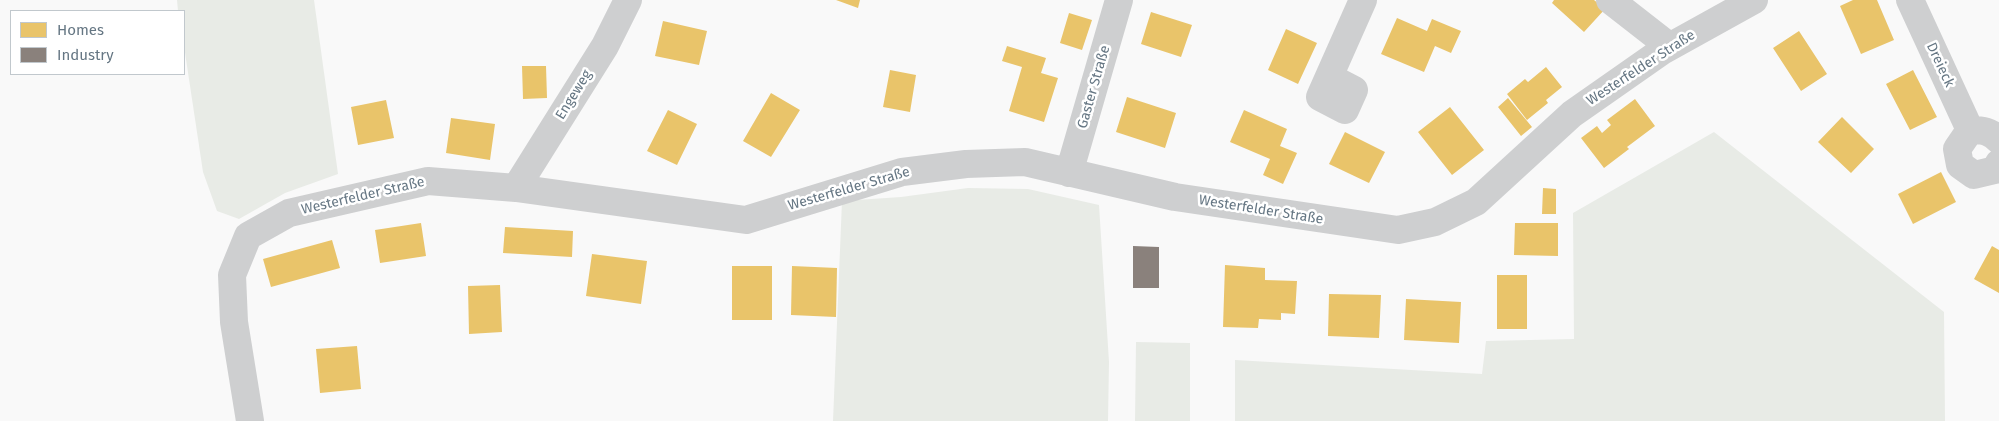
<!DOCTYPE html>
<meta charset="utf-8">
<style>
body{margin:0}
#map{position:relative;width:1999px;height:421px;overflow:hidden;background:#f9f9f9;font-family:"Fira Sans",sans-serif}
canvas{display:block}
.legend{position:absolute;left:10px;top:10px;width:175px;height:65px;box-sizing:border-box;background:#fff;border:1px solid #c1c8cd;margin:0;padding:6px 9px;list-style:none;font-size:15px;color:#657683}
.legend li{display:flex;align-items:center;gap:10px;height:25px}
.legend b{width:25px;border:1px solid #c1c8cd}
</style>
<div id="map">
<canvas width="1999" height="421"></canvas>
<ul class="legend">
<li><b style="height:14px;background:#e9c46a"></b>Homes</li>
<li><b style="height:14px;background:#8a817c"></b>Industry</li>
</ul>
</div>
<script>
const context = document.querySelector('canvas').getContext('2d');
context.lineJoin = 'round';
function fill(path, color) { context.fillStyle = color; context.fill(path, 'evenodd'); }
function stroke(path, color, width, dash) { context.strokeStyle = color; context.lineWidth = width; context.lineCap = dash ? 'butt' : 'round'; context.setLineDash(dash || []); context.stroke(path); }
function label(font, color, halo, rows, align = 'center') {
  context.font = font + ' "Fira Sans",sans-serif'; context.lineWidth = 5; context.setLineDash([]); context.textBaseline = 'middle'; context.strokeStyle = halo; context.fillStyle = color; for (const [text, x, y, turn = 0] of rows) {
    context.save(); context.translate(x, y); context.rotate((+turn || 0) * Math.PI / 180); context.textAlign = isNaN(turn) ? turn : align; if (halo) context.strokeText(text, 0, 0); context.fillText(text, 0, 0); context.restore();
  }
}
const green = new Path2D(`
 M 177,0 L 314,0 L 338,174 L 285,193 L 239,219 L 217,211 L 203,172 L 184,46 L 184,11 L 178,11 Z
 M 1714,132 L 1944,312 L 1945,421 L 1235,421 L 1235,360 L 1482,374 L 1486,341 L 1574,339 L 1573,213 Z
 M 968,188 L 1028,189 L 1099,205 L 1109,362 L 1108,421 L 833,421 L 842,201 L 901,197 Z
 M 1136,342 L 1190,343 L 1190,421 L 1135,421 Z`);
const homes = new Path2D(`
 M 836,0 L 860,0 L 858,8 Z
 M 1554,0 L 1594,0 L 1605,9 L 1584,32 L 1552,3 Z
 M 1853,0 L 1877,0 L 1894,40 L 1861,54 L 1840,6 Z
 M 1151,12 L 1192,25 L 1181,57 L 1141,44 Z
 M 1069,13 L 1092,20 L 1082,50 L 1060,43 Z
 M 1397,18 L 1427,31 L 1432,19 L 1461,31 L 1451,53 L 1435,46 L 1424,72 L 1381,54 Z
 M 663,21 L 707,31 L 699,65 L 655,56 Z
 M 1286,29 L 1317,43 L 1298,84 L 1268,70 Z
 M 1799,31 L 1827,74 L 1801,91 L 1773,48 Z
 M 1007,46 L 1046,58 L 1041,73 L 1058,78 L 1044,122 L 1009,111 L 1022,67 L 1002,61 Z
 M 522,66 L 546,66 L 547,98 L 523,99 Z
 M 1546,67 L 1562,87 L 1546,100 L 1548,103 L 1527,120 L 1507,94 L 1525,79 L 1528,82 Z
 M 890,70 L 916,75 L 910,112 L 883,107 Z
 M 1913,70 L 1937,117 L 1910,130 L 1886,84 Z
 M 771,93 L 800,110 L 771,157 L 743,141 Z
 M 1127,97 L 1176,113 L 1165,148 L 1116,132 Z
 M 1508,98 L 1532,127 L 1521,136 L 1498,107 Z
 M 1635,99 L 1655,126 L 1627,147 L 1629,149 L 1604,168 L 1581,138 L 1597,126 L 1602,133 L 1611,125 L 1607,120 Z
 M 386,100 L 394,138 L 358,145 L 351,107 Z
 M 1450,107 L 1484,150 L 1452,175 L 1418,132 Z
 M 668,110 L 697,124 L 677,165 L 647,151 Z
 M 1244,110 L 1287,129 L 1280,146 L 1297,153 L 1283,184 L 1263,175 L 1270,159 L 1230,142 Z
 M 1842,117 L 1874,149 L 1851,173 L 1818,142 Z
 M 451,118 L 495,124 L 490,160 L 446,153 Z
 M 1345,132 L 1385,152 L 1369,183 L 1329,164 Z
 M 1941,172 L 1956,202 L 1913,224 L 1898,194 Z
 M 1543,188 L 1556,189 L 1556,214 L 1542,214 Z
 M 421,223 L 426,256 L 380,263 L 375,230 Z
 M 1515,223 L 1558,223 L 1558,256 L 1514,255 Z
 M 505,227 L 573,231 L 572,257 L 503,253 Z
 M 332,240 L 340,268 L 271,287 L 263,259 Z
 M 1992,246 L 1999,250 L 1999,293 L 1974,279 Z
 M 592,254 L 647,261 L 641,304 L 586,296 Z
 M 1225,265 L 1265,268 L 1265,280 L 1297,281 L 1295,314 L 1281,313 L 1281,320 L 1259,319 L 1258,328 L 1223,327 Z
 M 732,266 L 772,266 L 772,320 L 732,320 Z
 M 792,266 L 837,268 L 836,317 L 791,315 Z
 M 1497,275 L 1527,275 L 1527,329 L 1497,329 Z
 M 500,285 L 502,332 L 469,334 L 468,286 Z
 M 1329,294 L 1381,295 L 1379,338 L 1328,336 Z
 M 1406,299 L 1461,302 L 1459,343 L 1404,340 Z
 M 357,346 L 361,389 L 320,393 L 316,349 Z`);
const industry = new Path2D(`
 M 1133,246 L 1159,247 L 1159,288 L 1133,288 Z`);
const minor = new Path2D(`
 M 1610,0 L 1669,46
 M 1910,0 L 1970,130
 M 1329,77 L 1354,90 L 1345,110 L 1320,97 L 1363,0
 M 1970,130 L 1957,149 L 1960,165 L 1974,175 L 1995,170 L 1999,163
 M 1970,130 C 1983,130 1990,131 1999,140
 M 1069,173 L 1119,0
 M 516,188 L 605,46 L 628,0
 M 250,421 L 234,322 L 232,275 L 248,236 L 289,213 L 428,181 L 516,188 L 746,220 L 902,172 L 966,164 L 1025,162 L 1175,197 L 1398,230 L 1435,222 L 1476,202 L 1572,114 L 1662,51 L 1754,0`);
const streetNames = [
 ["Dreieck",1940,65,65],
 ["Westerfelder Straße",1641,68,-33],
 ["Gaster Straße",1094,87,-74],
 ["Engeweg",574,95,-58],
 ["Westerfelder Straße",849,189,-16],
 ["Westerfelder Straße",363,196,-13],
 ["Westerfelder Straße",1261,210,9]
];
fill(green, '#e8ebe6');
fill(homes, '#e9c46a');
fill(industry, '#8a817c');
stroke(minor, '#cecfd0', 28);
label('14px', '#657683', '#fff', streetNames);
</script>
